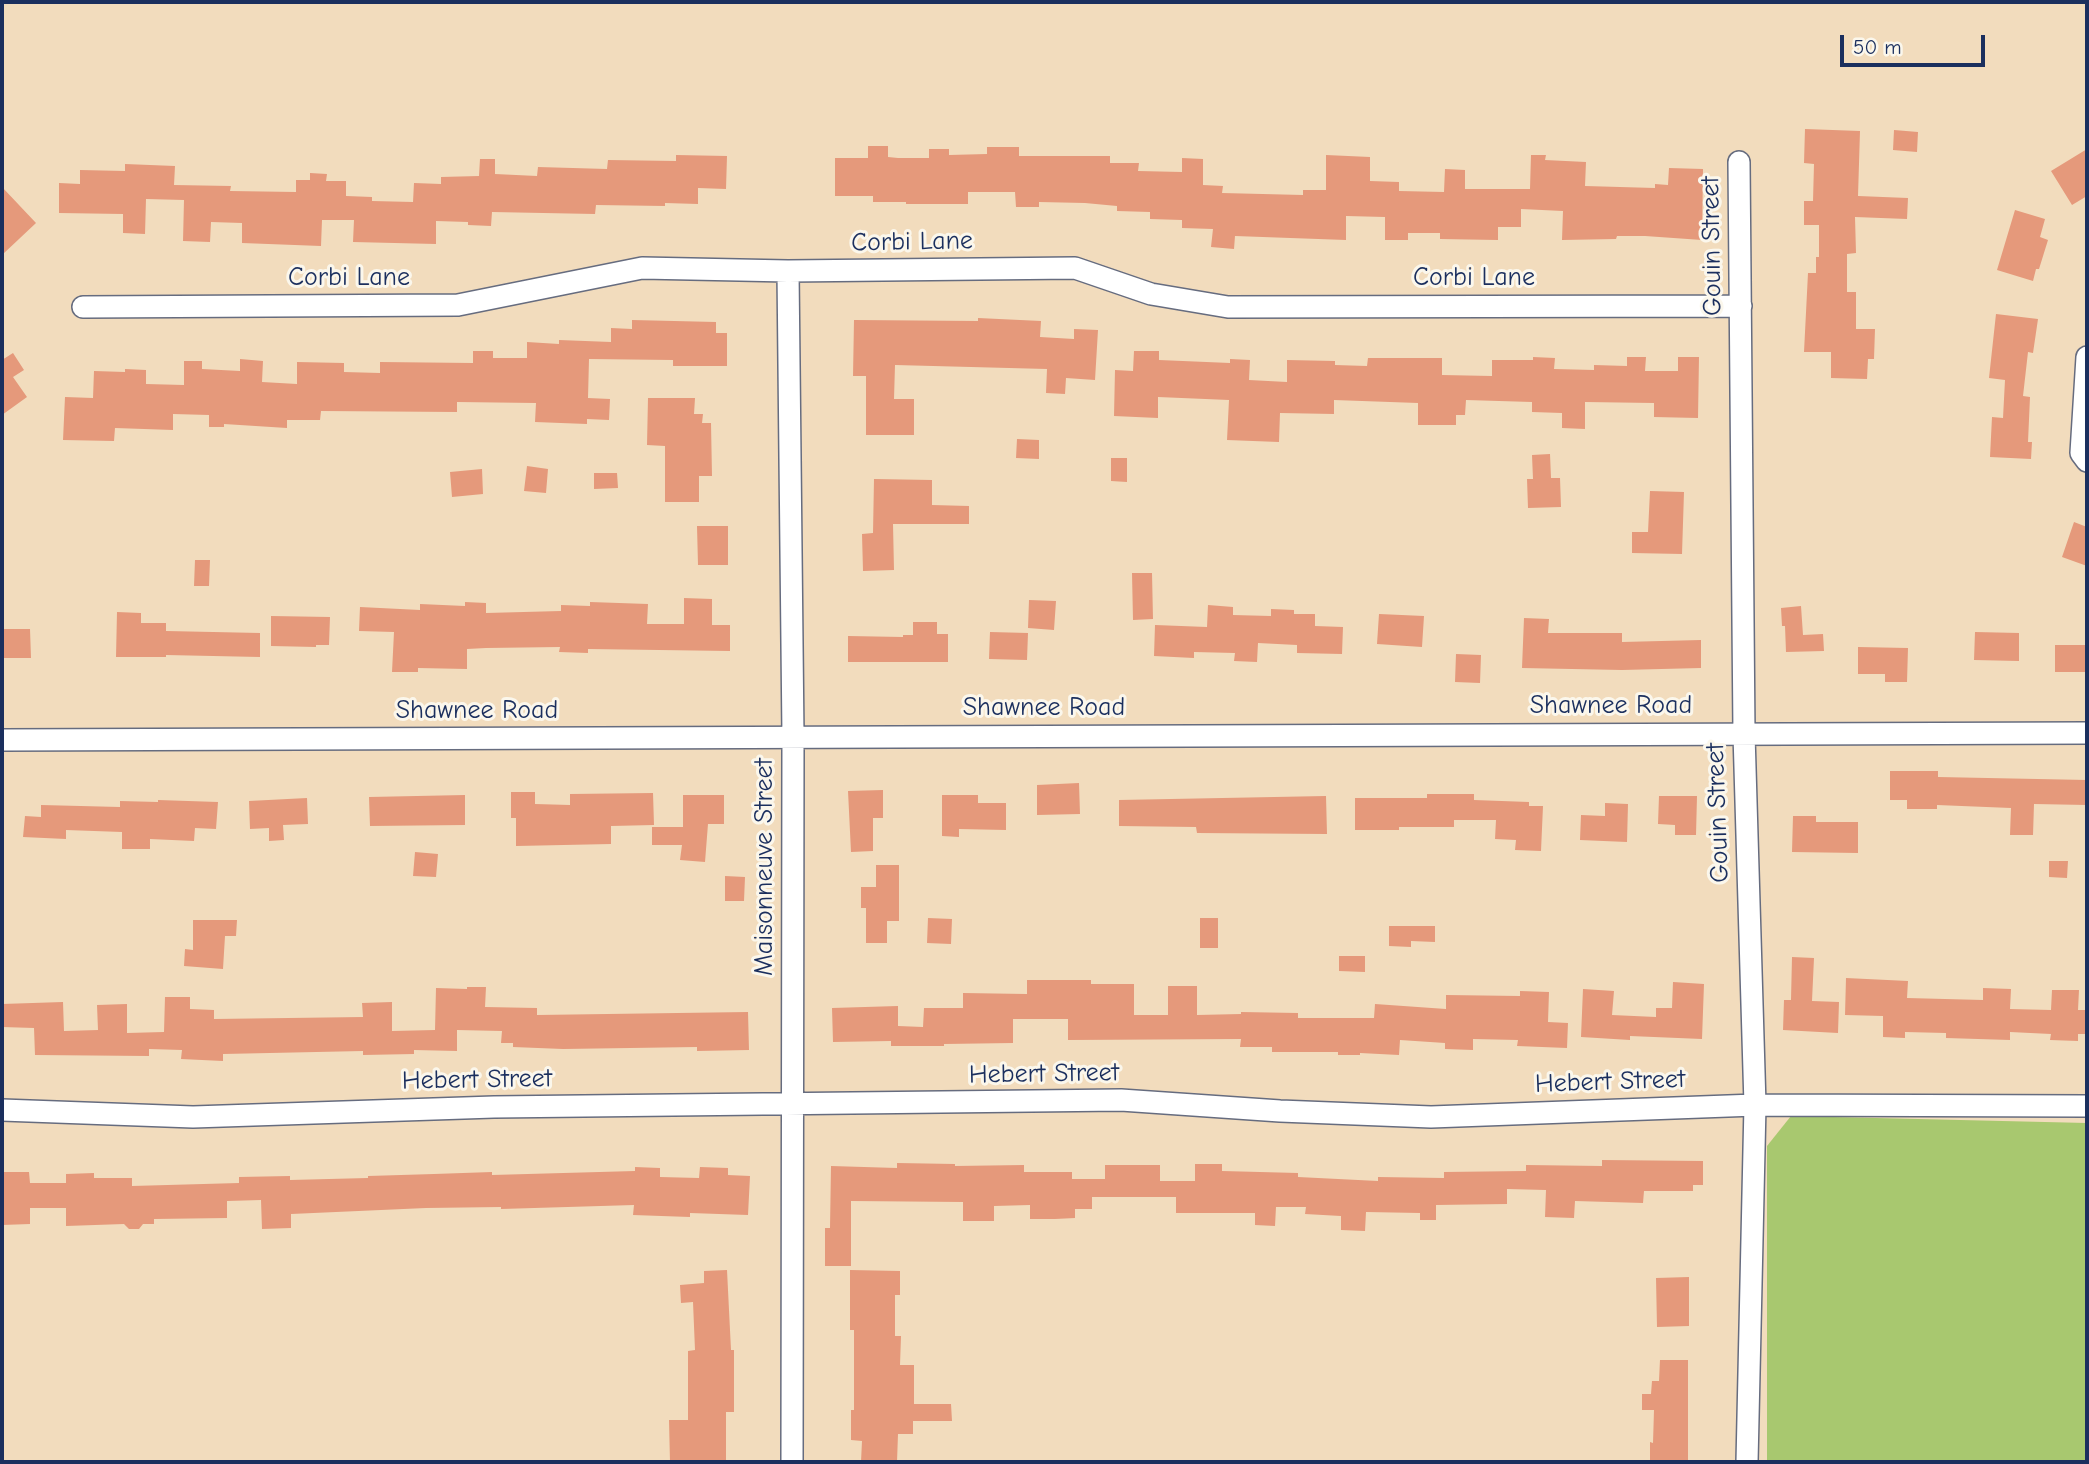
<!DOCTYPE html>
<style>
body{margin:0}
#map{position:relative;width:2089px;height:1464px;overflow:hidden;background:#f2dcbd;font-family:"Comic Neue",sans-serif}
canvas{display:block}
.frame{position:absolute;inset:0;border:4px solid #1b2f5e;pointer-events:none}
.scale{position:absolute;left:1840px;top:35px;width:145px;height:32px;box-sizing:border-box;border:4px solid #1b2f5e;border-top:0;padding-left:9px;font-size:21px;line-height:24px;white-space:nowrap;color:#1b2f5e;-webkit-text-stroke:5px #fbf7ec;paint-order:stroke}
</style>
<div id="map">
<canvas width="2089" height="1464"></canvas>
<div class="frame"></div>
<div class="scale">50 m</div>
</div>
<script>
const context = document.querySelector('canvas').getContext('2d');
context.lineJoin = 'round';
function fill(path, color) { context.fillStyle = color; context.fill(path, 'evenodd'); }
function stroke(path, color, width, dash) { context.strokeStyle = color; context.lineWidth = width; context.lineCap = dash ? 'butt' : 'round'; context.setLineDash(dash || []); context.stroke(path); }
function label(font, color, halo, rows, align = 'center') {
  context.font = font + ' "Comic Neue",sans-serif'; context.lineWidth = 6; context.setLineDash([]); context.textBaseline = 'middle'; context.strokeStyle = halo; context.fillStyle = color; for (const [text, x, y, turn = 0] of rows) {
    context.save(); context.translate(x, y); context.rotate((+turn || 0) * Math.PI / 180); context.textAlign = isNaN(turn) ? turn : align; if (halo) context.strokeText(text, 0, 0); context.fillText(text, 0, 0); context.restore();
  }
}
const green = new Path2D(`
 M 1791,1116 L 2087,1123 L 2087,1462 L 1767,1462 L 1767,1146 Z`);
const building = new Path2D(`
 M 1805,129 L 1860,131 L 1858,196 L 1908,198 L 1907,219 L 1855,217 L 1856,253 L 1847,254 L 1847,292 L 1856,292 L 1856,329 L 1875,329 L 1874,359 L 1868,359 L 1867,379 L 1831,378 L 1831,352 L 1804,352 L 1808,273 L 1816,273 L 1816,257 L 1819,257 L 1819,225 L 1804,225 L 1804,201 L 1813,201 L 1814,164 L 1804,163 Z
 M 1894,130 L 1918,132 L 1917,152 L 1893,150 Z
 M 868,146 L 888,146 L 888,157 L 898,158 L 929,158 L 929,149 L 949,149 L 949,155 L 987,154 L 987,147 L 1019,147 L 1019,156 L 1110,156 L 1110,163 L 1139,163 L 1138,171 L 1182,172 L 1182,158 L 1203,159 L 1203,185 L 1223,186 L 1222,193 L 1303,195 L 1303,190 L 1326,190 L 1326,155 L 1370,157 L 1370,181 L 1399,182 L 1399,191 L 1444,192 L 1445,169 L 1465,170 L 1465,189 L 1530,189 L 1531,155 L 1546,155 L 1545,160 L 1586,162 L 1585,186 L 1655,188 L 1655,184 L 1668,185 L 1669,168 L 1703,169 L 1702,240 L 1645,236 L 1617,236 L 1616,239 L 1562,240 L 1563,211 L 1521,209 L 1521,227 L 1498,227 L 1498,240 L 1440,239 L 1440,233 L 1408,233 L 1408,240 L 1385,240 L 1385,217 L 1346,216 L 1346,240 L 1235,236 L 1234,249 L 1211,247 L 1213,229 L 1182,228 L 1182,220 L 1150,219 L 1150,212 L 1117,211 L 1117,206 L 1085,203 L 1039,202 L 1039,207 L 1016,207 L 1015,192 L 968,192 L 968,204 L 906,204 L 906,202 L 873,202 L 873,196 L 835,196 L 835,158 L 868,158 Z
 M 2087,149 L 2087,196 L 2072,205 L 2051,171 Z
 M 676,155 L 727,156 L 726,189 L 698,188 L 698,204 L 665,203 L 665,206 L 596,205 L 595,214 L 492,212 L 491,226 L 468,225 L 468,222 L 436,221 L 436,244 L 353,242 L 354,220 L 322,220 L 321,246 L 242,243 L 242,223 L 211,222 L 210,242 L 183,241 L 184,200 L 146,199 L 145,234 L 123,233 L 123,214 L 59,213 L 59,183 L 80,184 L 80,170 L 125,171 L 125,164 L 175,166 L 174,185 L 231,186 L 230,191 L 296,192 L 296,180 L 310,180 L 310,173 L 327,174 L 326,181 L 346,181 L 346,196 L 372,197 L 372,201 L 413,202 L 414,183 L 441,184 L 441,177 L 479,176 L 480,159 L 495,159 L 495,174 L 537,176 L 538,167 L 607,169 L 608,160 L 676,161 Z
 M 2,187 L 36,223 L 2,255 Z
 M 2015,210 L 2045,219 L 2040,237 L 2048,240 L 2039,269 L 2036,269 L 2033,281 L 1997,270 Z
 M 1996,314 L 2038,319 L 2033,353 L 2028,352 L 2023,396 L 2030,397 L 2028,442 L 2032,442 L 2031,459 L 1990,457 L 1992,417 L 2003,418 L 2005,380 L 1989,378 Z
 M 978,318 L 1041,321 L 1040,337 L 1074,339 L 1074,329 L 1098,330 L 1095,380 L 1066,378 L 1065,394 L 1046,393 L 1047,369 L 895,365 L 894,399 L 914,399 L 914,435 L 866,435 L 866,376 L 853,376 L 854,320 L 978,321 Z
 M 632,320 L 716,322 L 716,333 L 727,333 L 727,366 L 673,366 L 673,360 L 589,359 L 588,398 L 610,399 L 609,420 L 587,419 L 587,424 L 535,422 L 536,403 L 457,402 L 457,412 L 321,411 L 320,420 L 287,420 L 287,428 L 224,424 L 224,427 L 209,427 L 209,415 L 173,414 L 173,430 L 115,428 L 114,441 L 63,440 L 65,397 L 93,398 L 94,371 L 125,372 L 125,369 L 146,370 L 146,384 L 184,385 L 184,361 L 202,361 L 202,369 L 240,371 L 240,359 L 263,361 L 262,382 L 297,384 L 297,362 L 344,363 L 344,372 L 380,373 L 380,362 L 473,363 L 473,351 L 493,351 L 493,358 L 527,358 L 527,342 L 559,344 L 559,340 L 611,342 L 611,328 L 632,329 Z
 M 1134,351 L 1159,351 L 1159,360 L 1230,363 L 1230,359 L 1250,360 L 1249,380 L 1287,382 L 1287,360 L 1335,361 L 1335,365 L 1367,366 L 1368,358 L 1442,358 L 1442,375 L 1492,376 L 1492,360 L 1533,360 L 1533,357 L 1555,358 L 1554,369 L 1594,370 L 1594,365 L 1627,366 L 1627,357 L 1646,357 L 1645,371 L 1678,371 L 1678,357 L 1699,357 L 1698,418 L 1654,417 L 1654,403 L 1585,402 L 1585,429 L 1562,428 L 1562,413 L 1532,412 L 1532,402 L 1466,400 L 1465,415 L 1456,415 L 1456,425 L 1418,425 L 1418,403 L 1334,400 L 1334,414 L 1280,413 L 1279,442 L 1227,440 L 1229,400 L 1158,397 L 1158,418 L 1114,416 L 1115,370 L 1133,371 Z
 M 13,353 L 24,370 L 13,377 L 27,397 L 2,415 L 2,360 Z
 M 648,398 L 695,398 L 694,414 L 703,414 L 702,423 L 711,423 L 712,476 L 699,476 L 699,502 L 665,502 L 665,446 L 647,445 Z
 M 1017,439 L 1039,440 L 1039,459 L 1016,458 Z
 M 1550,454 L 1551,478 L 1560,478 L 1561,507 L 1528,508 L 1527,479 L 1533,479 L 1532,455 Z
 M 1111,458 L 1127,458 L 1127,482 L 1111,481 Z
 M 527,466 L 548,469 L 546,493 L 524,491 Z
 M 482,469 L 483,494 L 452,497 L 450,472 Z
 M 594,473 L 617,473 L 618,488 L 594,489 Z
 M 874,479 L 932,480 L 932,505 L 969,506 L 969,524 L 893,524 L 894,570 L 863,571 L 862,534 L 873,533 Z
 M 1650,491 L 1684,492 L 1682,554 L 1632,553 L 1632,532 L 1648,532 Z
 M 2074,522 L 2087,527 L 2087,566 L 2062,557 Z
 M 697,526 L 728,526 L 728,565 L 698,565 Z
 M 195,560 L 210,560 L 209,586 L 194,586 Z
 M 1132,573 L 1152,573 L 1153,619 L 1133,620 Z
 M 684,598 L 712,599 L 712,625 L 730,625 L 730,651 L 588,649 L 588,653 L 559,652 L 560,647 L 486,648 L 467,649 L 467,669 L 418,668 L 418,672 L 392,672 L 394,632 L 359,631 L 360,607 L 420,610 L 420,604 L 465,606 L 465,602 L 486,603 L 486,613 L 561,611 L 561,605 L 590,606 L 590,602 L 648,604 L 647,624 L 684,624 Z
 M 1029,600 L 1056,601 L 1054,630 L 1028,628 Z
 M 1208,605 L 1233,607 L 1233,615 L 1271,616 L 1271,609 L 1294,610 L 1294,614 L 1315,614 L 1315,626 L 1343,627 L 1342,654 L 1297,653 L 1297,645 L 1258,643 L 1257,662 L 1234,661 L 1235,653 L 1194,652 L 1194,658 L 1154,656 L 1155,625 L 1207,627 Z
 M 1801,606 L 1803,635 L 1823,634 L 1824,651 L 1786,652 L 1785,626 L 1782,626 L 1781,608 Z
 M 117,612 L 141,613 L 141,623 L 166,623 L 166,631 L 260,633 L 260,657 L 166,655 L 166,657 L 116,657 Z
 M 1379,614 L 1424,616 L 1422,647 L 1377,644 Z
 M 271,616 L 330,617 L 329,645 L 316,645 L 316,647 L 271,646 Z
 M 1524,618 L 1549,619 L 1548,633 L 1622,633 L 1622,642 L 1701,640 L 1701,668 L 1622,670 L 1522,668 Z
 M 913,622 L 937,622 L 937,634 L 948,634 L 948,662 L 848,662 L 848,636 L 903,637 L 903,635 L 913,635 Z
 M 2,629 L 30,629 L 31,658 L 2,658 Z
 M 990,632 L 1028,633 L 1027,660 L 989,659 Z
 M 1975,632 L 2019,633 L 2019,661 L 1974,660 Z
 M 2055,645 L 2087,645 L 2087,672 L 2055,672 Z
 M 1858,647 L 1908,648 L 1907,682 L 1885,682 L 1885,674 L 1858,674 Z
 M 1456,654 L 1481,655 L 1480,683 L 1455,682 Z
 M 1890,771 L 1938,771 L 1938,777 L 2087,780 L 2087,805 L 2034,804 L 2033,835 L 2010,835 L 2011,808 L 1937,805 L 1937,809 L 1907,809 L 1907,800 L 1890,800 Z
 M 1079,783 L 1080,814 L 1037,815 L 1037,785 Z
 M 883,790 L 883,818 L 873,818 L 873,851 L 851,852 L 848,791 Z
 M 511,792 L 535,792 L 535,804 L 570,805 L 570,794 L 653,793 L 654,825 L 611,826 L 611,844 L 516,846 L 516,818 L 511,818 Z
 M 1427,794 L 1474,794 L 1474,800 L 1529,802 L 1529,806 L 1543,806 L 1541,851 L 1515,850 L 1516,840 L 1495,839 L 1496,820 L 1454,820 L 1454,827 L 1399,827 L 1399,830 L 1355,830 L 1355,798 L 1427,798 Z
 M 465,795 L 465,825 L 370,826 L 369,797 Z
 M 683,795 L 724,795 L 724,824 L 708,824 L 705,862 L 680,860 L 682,845 L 652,845 L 652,827 L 683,827 Z
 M 942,795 L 978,795 L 978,803 L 1006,803 L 1006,830 L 959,829 L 959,837 L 942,836 Z
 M 1326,796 L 1327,834 L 1197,833 L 1196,827 L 1119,826 L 1119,800 Z
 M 1659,796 L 1697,796 L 1696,835 L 1675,835 L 1675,825 L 1658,824 Z
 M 307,798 L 308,824 L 283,825 L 284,840 L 269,841 L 269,828 L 250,829 L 249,801 Z
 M 158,800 L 218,802 L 216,829 L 195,828 L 194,841 L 150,839 L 150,849 L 122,849 L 122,832 L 66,830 L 66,839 L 23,837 L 25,816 L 41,817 L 41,805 L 120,807 L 120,801 L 158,802 Z
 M 1605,803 L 1628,804 L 1627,842 L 1580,840 L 1581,815 L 1605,816 Z
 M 1793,816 L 1816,816 L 1816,822 L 1858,822 L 1858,853 L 1792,852 Z
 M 415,852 L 438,854 L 436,877 L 413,876 Z
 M 2049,861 L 2068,861 L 2067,878 L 2049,877 Z
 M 876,865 L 899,865 L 899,921 L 887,921 L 887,943 L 866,943 L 866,908 L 861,908 L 861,887 L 876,887 Z
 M 725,876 L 745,877 L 744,901 L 725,901 Z
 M 928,918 L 952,919 L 951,944 L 927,943 Z
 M 1200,918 L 1218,918 L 1218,948 L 1200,948 Z
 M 193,920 L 237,920 L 236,936 L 225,936 L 223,969 L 184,966 L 185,949 L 193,950 Z
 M 1389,926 L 1435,926 L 1435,942 L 1411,941 L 1411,947 L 1389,946 Z
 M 1339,956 L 1365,956 L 1365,972 L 1339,971 Z
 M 1792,957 L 1814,958 L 1812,1001 L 1839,1002 L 1838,1033 L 1783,1030 L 1784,1000 L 1791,1000 Z
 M 1846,978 L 1908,981 L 1907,998 L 1983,1000 L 1983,988 L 2011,989 L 2010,1009 L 2051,1010 L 2052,990 L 2079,990 L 2078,1010 L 2087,1010 L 2087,1034 L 2078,1034 L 2078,1041 L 2050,1040 L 2051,1034 L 2010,1032 L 2010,1040 L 1946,1038 L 1946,1033 L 1905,1032 L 1905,1038 L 1883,1037 L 1883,1016 L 1845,1015 Z
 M 1027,980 L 1091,980 L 1091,984 L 1134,984 L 1134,1015 L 1168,1015 L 1168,986 L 1197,986 L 1197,1015 L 1241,1014 L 1241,1012 L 1298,1013 L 1298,1018 L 1374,1018 L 1375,1004 L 1446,1009 L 1446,995 L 1520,996 L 1520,991 L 1549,992 L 1548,1022 L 1568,1023 L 1567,1048 L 1517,1046 L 1518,1040 L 1473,1039 L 1473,1050 L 1445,1049 L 1445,1043 L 1400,1040 L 1399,1055 L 1360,1053 L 1360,1055 L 1338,1055 L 1338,1052 L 1272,1052 L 1272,1047 L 1240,1047 L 1241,1039 L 1068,1040 L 1068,1019 L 1013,1019 L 1013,1043 L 944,1044 L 944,1046 L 891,1046 L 891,1041 L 833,1042 L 832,1008 L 898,1006 L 898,1026 L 923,1027 L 924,1008 L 963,1008 L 963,993 L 1027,994 Z
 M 1673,982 L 1704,984 L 1702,1039 L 1630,1036 L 1630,1040 L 1581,1037 L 1583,989 L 1614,991 L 1612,1015 L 1656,1017 L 1656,1008 L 1672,1008 Z
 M 467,987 L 486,987 L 485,1007 L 537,1008 L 537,1015 L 748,1012 L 749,1050 L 697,1051 L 697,1047 L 563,1049 L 513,1047 L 513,1043 L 501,1043 L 502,1031 L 457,1030 L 457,1051 L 414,1050 L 414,1054 L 363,1055 L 363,1051 L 223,1054 L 223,1061 L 181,1059 L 182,1050 L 149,1049 L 149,1056 L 35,1055 L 34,1028 L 2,1027 L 2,1004 L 63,1002 L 64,1031 L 98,1030 L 97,1005 L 127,1004 L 127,1033 L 164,1032 L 165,997 L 190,997 L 190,1009 L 214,1010 L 214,1019 L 363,1017 L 362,1003 L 392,1002 L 392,1031 L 435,1030 L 436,988 L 467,989 Z
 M 1602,1160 L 1703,1161 L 1703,1185 L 1693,1185 L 1693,1191 L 1644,1191 L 1643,1203 L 1575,1201 L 1574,1218 L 1545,1217 L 1546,1190 L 1507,1189 L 1507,1204 L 1436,1205 L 1436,1220 L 1420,1220 L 1420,1213 L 1366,1212 L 1365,1231 L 1341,1230 L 1341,1216 L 1305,1214 L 1306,1207 L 1276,1207 L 1275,1226 L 1255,1225 L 1255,1213 L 1176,1213 L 1176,1197 L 1092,1197 L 1092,1209 L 1075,1209 L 1075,1218 L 1055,1219 L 1030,1219 L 1030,1205 L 994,1206 L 994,1221 L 963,1221 L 963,1202 L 851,1201 L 851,1266 L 825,1266 L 825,1228 L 830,1228 L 831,1166 L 897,1168 L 897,1163 L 955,1164 L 955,1166 L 1024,1165 L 1024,1172 L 1072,1172 L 1072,1179 L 1105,1179 L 1105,1165 L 1160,1165 L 1160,1181 L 1195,1181 L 1195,1164 L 1222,1164 L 1222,1171 L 1298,1173 L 1298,1177 L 1378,1181 L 1378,1177 L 1444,1178 L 1444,1172 L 1526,1171 L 1526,1165 L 1602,1166 Z
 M 635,1167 L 660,1168 L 660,1177 L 699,1178 L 700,1167 L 728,1168 L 728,1175 L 750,1176 L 748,1215 L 690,1213 L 690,1217 L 633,1215 L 634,1205 L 501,1209 L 501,1207 L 426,1208 L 291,1214 L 291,1228 L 262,1229 L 261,1200 L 227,1201 L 227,1218 L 154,1219 L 154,1224 L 143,1224 L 139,1229 L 129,1229 L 124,1224 L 66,1226 L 66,1208 L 30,1208 L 30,1224 L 2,1225 L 2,1172 L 29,1172 L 30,1183 L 66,1183 L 66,1174 L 94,1173 L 94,1178 L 132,1178 L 132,1186 L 239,1183 L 239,1177 L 290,1176 L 290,1180 L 368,1178 L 368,1176 L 434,1174 L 492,1172 L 492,1175 L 635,1171 Z
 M 727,1270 L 731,1350 L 734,1350 L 734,1412 L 726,1412 L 726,1462 L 670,1462 L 669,1420 L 688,1420 L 688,1351 L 695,1350 L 693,1302 L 681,1303 L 680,1285 L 704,1283 L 704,1271 Z
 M 850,1270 L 900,1271 L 900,1295 L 895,1295 L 895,1336 L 901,1336 L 900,1365 L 914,1365 L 914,1404 L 951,1404 L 952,1421 L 913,1421 L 913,1434 L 898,1434 L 897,1462 L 861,1462 L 862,1441 L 851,1440 L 851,1410 L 854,1410 L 854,1330 L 850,1330 Z
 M 1689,1277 L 1689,1326 L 1657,1327 L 1656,1278 Z
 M 1660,1360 L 1688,1360 L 1688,1462 L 1650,1462 L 1650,1442 L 1653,1443 L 1654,1410 L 1642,1410 L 1642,1394 L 1651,1394 L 1652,1381 L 1659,1381 Z`);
const minor = new Path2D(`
 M 1739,162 L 1744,734 L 1755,1105 L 1747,1462
 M 788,271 L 793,737 L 792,1462
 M 83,307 L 458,305 L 642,268 L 788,271 L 1075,268 L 1151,294 L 1228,307 L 1741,306
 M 2087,357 L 2081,453 L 2087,461
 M 2,740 L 2087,733
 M 2,1110 L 193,1117 L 494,1107 L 1121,1100 L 1280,1111 L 1431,1117 L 1755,1105 L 2087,1106`);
const streetNames = [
 ["Corbi Lane",912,242,-1],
 ["Gouin Street",1712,246,-91],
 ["Corbi Lane",349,278],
 ["Corbi Lane",1474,278],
 ["Shawnee Road",1611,706],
 ["Shawnee Road",1044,708],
 ["Shawnee Road",477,711],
 ["Gouin Street",1718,813,-92],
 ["Maisonneuve Street",765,867,-90],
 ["Hebert Street",1044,1074,-1],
 ["Hebert Street",477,1080,-1],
 ["Hebert Street",1610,1082,-2]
];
fill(green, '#a8c86f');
fill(building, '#e5997b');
stroke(minor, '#666c7f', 24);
stroke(minor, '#fff', 21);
label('26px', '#1b2f5e', '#fbf7ec', streetNames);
</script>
